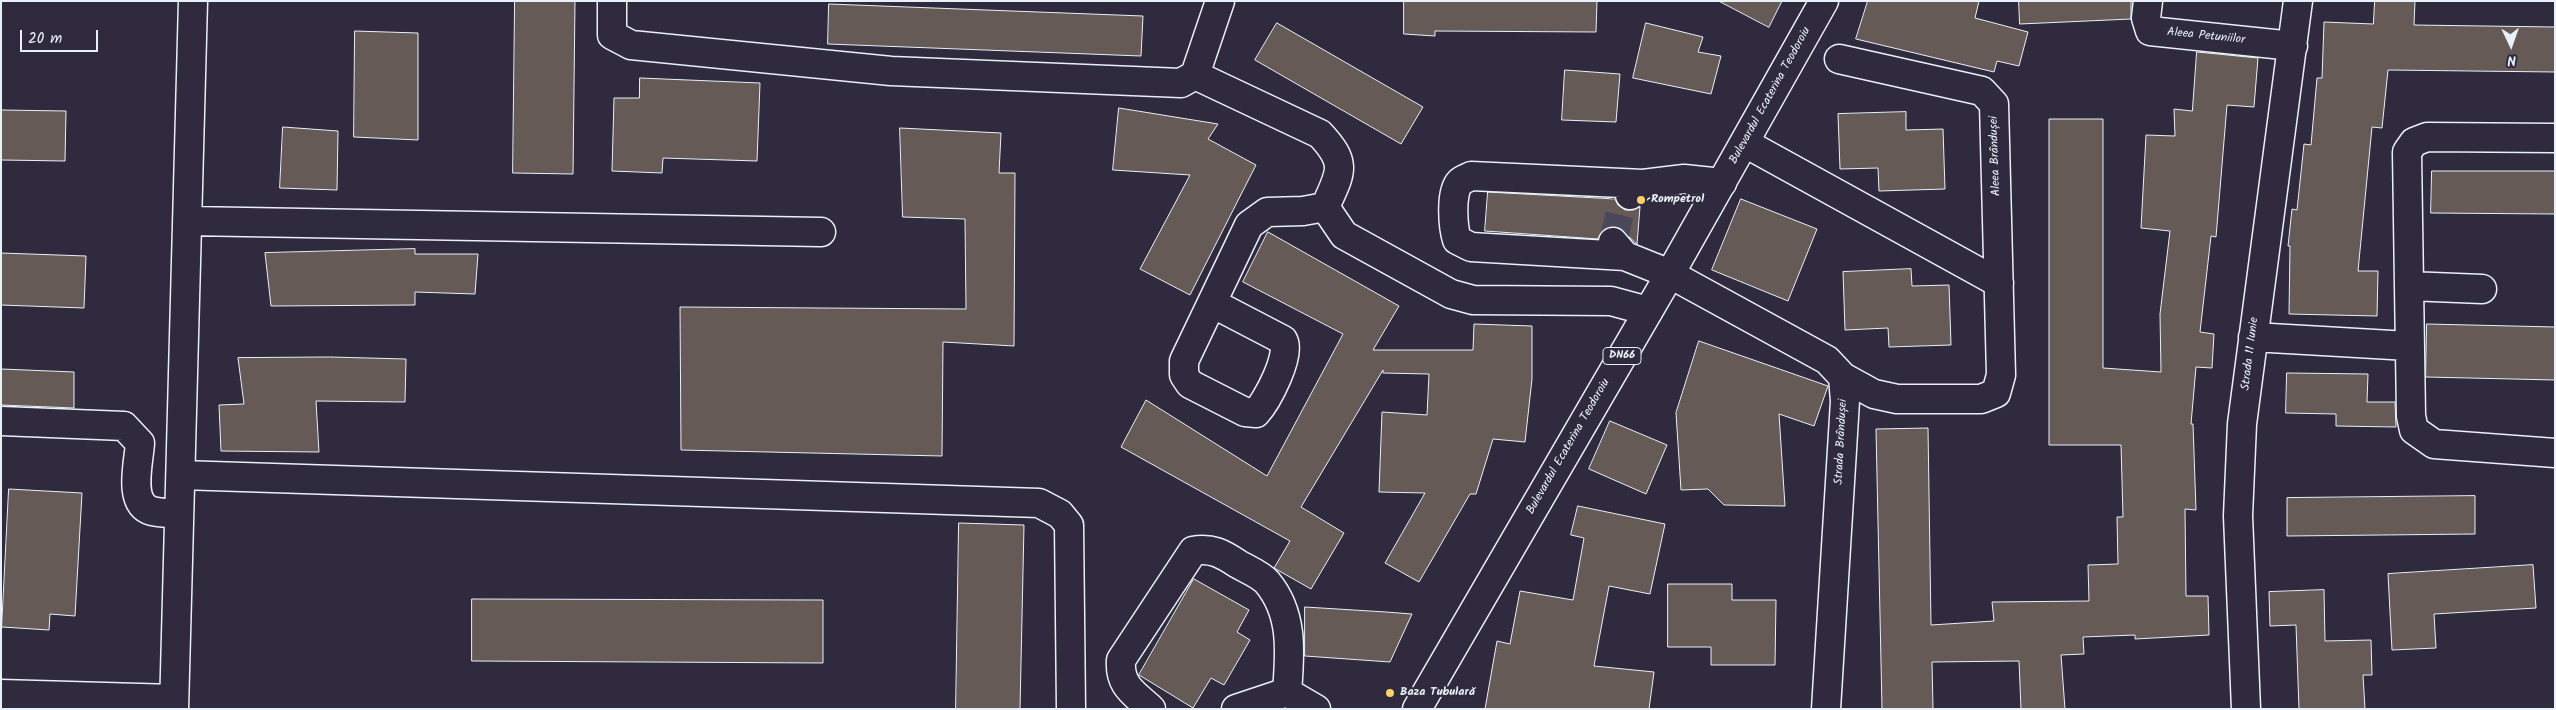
<!DOCTYPE html>
<meta charset="utf-8">
<style>
body{margin:0}
#map{position:relative;width:2556px;height:710px;overflow:hidden;background:#2f2a3d;font-family:Kalam,sans-serif}
canvas{display:block}
.frame{position:absolute;inset:0;border:2px solid #e8f1f8;pointer-events:none}
.north{position:absolute;left:2486px;top:20px;width:50px;height:50px;-webkit-text-stroke:4px #2f2a3d;paint-order:stroke;rotate:177deg;font-size:14px;font-weight:700;line-height:20px;text-align:center;color:#e8f1f8}
.north::after{content:'';display:block;margin:auto;width:18px;height:22px;background:#e8f1f8;clip-path:polygon(50% 0,100% 100%,50% 72%,0 100%)}
.scale{position:absolute;left:20px;top:30px;width:78px;height:22px;box-sizing:border-box;border:2px solid #e8f1f8;border-top:0;padding-left:6px;font-size:15px;line-height:18px;white-space:nowrap;color:#e8f1f8;-webkit-text-stroke:4px #2f2a3d;paint-order:stroke}
</style>
<div id="map">
<canvas width="2556" height="710"></canvas>
<div class="frame"></div>
<div class="north">N</div>
<div class="scale">20 m</div>
</div>
<script>
const context = document.querySelector('canvas').getContext('2d');
context.lineJoin = 'round';
function fill(path, color) { context.fillStyle = color; context.fill(path, 'evenodd'); }
function stroke(path, color, width, dash) { context.strokeStyle = color; context.lineWidth = width; context.lineCap = dash ? 'butt' : 'round'; context.setLineDash(dash || []); context.stroke(path); }
function label(font, color, halo, rows, align = 'center') {
  context.font = font + ' Kalam,sans-serif'; context.lineWidth = 4; context.setLineDash([]); context.textBaseline = 'middle'; context.strokeStyle = halo; context.fillStyle = color; for (const [text, x, y, turn = 0] of rows) {
    context.save(); context.translate(x, y); context.rotate((+turn || 0) * Math.PI / 180); context.textAlign = isNaN(turn) ? turn : align; if (halo) context.strokeText(text, 0, 0); context.fillText(text, 0, 0); context.restore();
  }
}
const building = new Path2D(`
 M 515,1 L 575,1 L 573,174 L 513,173 Z
 M 1404,1 L 1597,1 L 1596,32 L 1435,31 L 1435,36 L 1404,34 Z
 M 1719,1 L 1782,1 L 1769,27 Z
 M 1868,1 L 1979,1 L 1975,18 L 2028,32 L 2019,66 L 1997,61 L 1994,72 L 1856,39 Z
 M 2019,1 L 2131,1 L 2131,19 L 2020,24 Z
 M 2375,1 L 2415,1 L 2414,25 L 2555,27 L 2555,72 L 2388,70 L 2382,128 L 2372,127 L 2358,271 L 2378,271 L 2377,316 L 2289,314 L 2290,246 L 2288,246 L 2292,209 L 2297,210 L 2304,144 L 2311,145 L 2317,78 L 2322,78 L 2324,22 L 2373,24 Z
 M 829,4 L 1143,16 L 1141,56 L 828,44 Z
 M 1277,23 L 1423,107 L 1401,144 L 1255,60 Z
 M 1646,23 L 1703,37 L 1698,52 L 1721,56 L 1711,94 L 1633,78 Z
 M 355,31 L 418,33 L 418,140 L 354,137 Z
 M 2197,52 L 2258,58 L 2254,107 L 2227,105 L 2216,237 L 2211,236 L 2200,332 L 2214,334 L 2212,368 L 2196,367 L 2191,424 L 2193,424 L 2196,510 L 2185,509 L 2186,596 L 2208,596 L 2209,635 L 2135,639 L 2135,635 L 2083,637 L 2084,654 L 2061,655 L 2065,709 L 2021,709 L 2019,661 L 1932,662 L 1933,709 L 1882,709 L 1876,429 L 1928,428 L 1931,625 L 1994,621 L 1992,602 L 2089,601 L 2088,565 L 2118,564 L 2117,517 L 2123,517 L 2121,445 L 2049,445 L 2049,119 L 2103,119 L 2103,368 L 2161,372 L 2160,314 L 2170,231 L 2141,228 L 2146,135 L 2175,136 L 2174,109 L 2192,111 Z
 M 1565,70 L 1620,74 L 1616,122 L 1562,120 Z
 M 640,78 L 760,83 L 757,161 L 663,158 L 662,173 L 612,171 L 614,98 L 639,98 Z
 M 1119,108 L 1218,124 L 1208,139 L 1256,165 L 1190,295 L 1140,269 L 1190,175 L 1113,170 Z
 M 1,110 L 66,111 L 65,161 L 1,160 Z
 M 1906,112 L 1906,130 L 1943,129 L 1945,189 L 1879,191 L 1878,168 L 1840,169 L 1838,114 Z
 M 283,127 L 338,131 L 337,190 L 280,188 Z
 M 900,128 L 1001,133 L 999,173 L 1015,173 L 1014,346 L 943,342 L 942,456 L 681,450 L 680,307 L 966,309 L 965,219 L 903,217 Z
 M 2432,171 L 2555,171 L 2555,214 L 2431,213 Z
 M 1488,192 L 1615,199 L 1618,205 L 1625,210 L 1633,210 L 1640,207 L 1637,244 L 1618,227 L 1611,227 L 1603,230 L 1598,239 L 1485,231 Z
 M 1741,199 L 1817,229 L 1788,301 L 1712,270 Z
 M 1268,232 L 1399,306 L 1373,350 L 1473,350 L 1474,324 L 1532,326 L 1532,379 L 1525,442 L 1493,439 L 1476,494 L 1470,494 L 1419,582 L 1385,563 L 1425,493 L 1379,492 L 1382,412 L 1427,415 L 1429,374 L 1383,373 L 1383,370 L 1301,507 L 1344,533 L 1311,589 L 1274,568 L 1290,541 L 1121,447 L 1146,400 L 1267,476 L 1343,334 L 1243,282 Z
 M 415,249 L 415,254 L 478,254 L 475,294 L 415,292 L 415,305 L 271,306 L 265,253 Z
 M 1,253 L 86,256 L 84,308 L 1,305 Z
 M 1911,269 L 1912,286 L 1949,285 L 1951,345 L 1889,347 L 1888,328 L 1845,330 L 1843,272 Z
 M 2427,324 L 2555,327 L 2555,380 L 2426,377 Z
 M 1699,341 L 1828,386 L 1814,426 L 1779,414 L 1785,506 L 1724,505 L 1708,489 L 1681,490 L 1676,413 Z
 M 330,357 L 406,359 L 405,402 L 316,401 L 319,452 L 221,451 L 219,405 L 244,404 L 238,358 Z
 M 1,369 L 74,372 L 74,408 L 1,405 Z
 M 2287,373 L 2368,374 L 2367,402 L 2395,402 L 2396,427 L 2336,426 L 2336,414 L 2286,413 Z
 M 1610,421 L 1667,445 L 1646,494 L 1589,469 Z
 M 9,489 L 82,493 L 75,616 L 50,614 L 49,630 L 2,627 Z
 M 2475,496 L 2475,534 L 2287,536 L 2287,498 Z
 M 1578,506 L 1665,524 L 1650,594 L 1609,586 L 1594,666 L 1654,672 L 1649,709 L 1485,709 L 1497,641 L 1510,644 L 1520,591 L 1573,600 L 1584,538 L 1571,535 Z
 M 959,523 L 1024,525 L 1020,709 L 956,709 Z
 M 2533,565 L 2536,608 L 2434,614 L 2436,648 L 2392,650 L 2388,574 Z
 M 1194,579 L 1249,610 L 1237,632 L 1250,640 L 1224,685 L 1211,678 L 1193,708 L 1139,675 Z
 M 1668,584 L 1732,584 L 1732,600 L 1776,600 L 1775,665 L 1711,665 L 1711,647 L 1668,647 Z
 M 2324,590 L 2325,641 L 2371,640 L 2372,675 L 2363,675 L 2365,709 L 2299,709 L 2296,625 L 2270,626 L 2269,592 Z
 M 472,599 L 823,600 L 823,663 L 472,661 Z
 M 1305,607 L 1386,612 L 1412,614 L 1390,662 L 1305,656 Z`);
const minorTunnel = new Path2D(`
 M 1613,242 L 1623,200`);
const minor = new Path2D(`
 M 612,1 L 612,35 L 631,45 L 891,71 L 1181,83 L 1195,75 L 1220,1
 M 2148,1 L 2146,18 L 2150,31 L 2293,46
 M 1839,59 L 1982,91 L 1994,104 L 2001,375 L 1996,393 L 1981,399 L 1897,399 L 1874,394 L 1843,377
 M 1195,75 L 1320,134 C 1348,164 1341,172 1325,207 L 1303,211 L 1267,212 L 1249,225 L 1184,361 L 1184,375 L 1190,384 L 1245,412 L 1256,413 C 1267,401 1292,354 1283,340 L 1212,303
 M 1745,143 L 1999,283
 M 1630,195 L 1643,184 L 1684,179 L 1722,183
 M 1325,207 L 1344,235 L 1451,294 L 1473,300 L 1611,301 L 1648,311
 M 188,221 L 821,232
 M 1613,242 L 1625,256 L 1670,274 L 1827,360 L 1843,377 L 1845,401 L 1826,709
 M 1625,256 L 1471,247 L 1457,240 C 1453,227 1450,192 1460,182 C 1463,179 1468,178 1471,176 L 1643,184
 M 2409,286 L 2407,152 L 2414,142 L 2427,137 L 2555,138
 M 2482,289 L 2409,286 L 2411,416 L 2414,430 L 2434,444 L 2555,453
 M 2253,337 L 2409,346
 M 1,421 L 124,426 L 140,443 C 139,462 127,504 152,511 C 160,513 171,513 179,514
 M 181,475 L 1039,503 L 1060,514 L 1069,525 L 1071,709
 M 1,694 L 174,699
 M 174,709 L 193,1
 M 1151,709 C 1134,693 1119,686 1121,660 L 1193,551 C 1211,547 1223,554 1238,564 C 1247,569 1261,575 1267,582 C 1294,614 1290,654 1287,692
 M 1236,709 L 1287,692 L 1316,709
 M 2246,709 L 2238,516 L 2242,424 L 2298,1`);
const major = new Path2D(`
 M 1417,709 L 1670,274 L 1824,1`);
const markers = [
 [1641,200,5,"#ffd166"],
 [1390,693,5,"#ffd166"]
];
const shields = [
 [1622,356,38]
];
const shieldNames = [
 ["DN66",1622,356]
];
const streetNames = [
 ["Aleea Petuniilor",2206,37,6],
 ["Bulevardul Ecaterina Teodoroiu",1771,96,-61],
 ["Aleea Brândușei",1996,156,-92],
 ["Strada 11 Iunie",2251,354,-83],
 ["Strada Brândușei",1842,442,-87],
 ["Bulevardul Ecaterina Teodoroiu",1569,447,-60]
];
const poiNames = [
 ["Rompetrol",1651,200],
 ["Baza Tubulară",1400,693]
];
fill(building, '#665a56');
stroke(building, '#e8f1f8', 1);
stroke(minorTunnel, '#4b4859', 28, [28, 14]);
stroke(minor, '#e8f1f8', 31);
stroke(major, '#e8f1f8', 31);
stroke(minor, '#2f2a3d', 28);
stroke(major, '#2f2a3d', 28);
for (const [x, y, r, color] of markers) { const dot = new Path2D(); dot.arc(x, y, r, 0, 2 * Math.PI); context.fillStyle = color; context.fill(dot); stroke(dot, '#2f2a3d', 2); }
for (const [x, y, w] of shields) { const box = new Path2D(); box.roundRect(x - w / 2, y - 8.5, w, 17, 4); context.fillStyle = '#2f2a3d'; context.fill(box); stroke(box, '#e8f1f8', 1); }
label('bold 11px', '#e8f1f8', null, shieldNames);
label('12px', '#e8f1f8', '#2f2a3d', streetNames);
label('bold 12px', '#e8f1f8', '#2f2a3d', poiNames, 'left');
</script>
